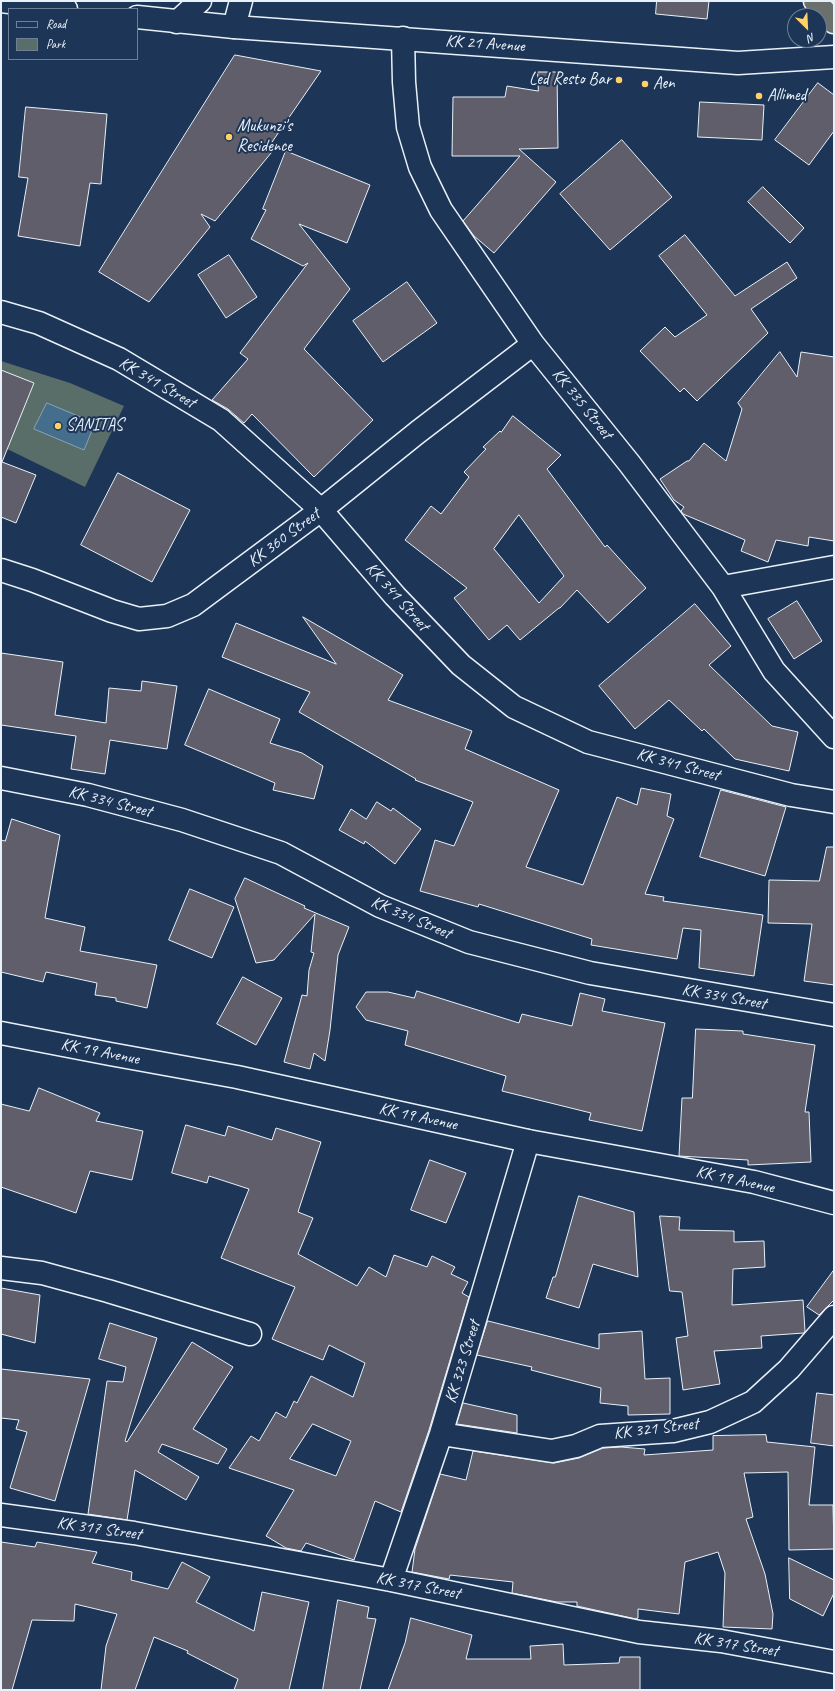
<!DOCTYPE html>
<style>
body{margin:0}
#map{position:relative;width:835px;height:1691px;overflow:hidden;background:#1d3557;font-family:Caveat,sans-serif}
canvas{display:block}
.frame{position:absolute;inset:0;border:2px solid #e8f1f8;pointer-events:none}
.legend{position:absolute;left:8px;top:8px;width:130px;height:52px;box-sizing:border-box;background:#1d3557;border:1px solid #6e8097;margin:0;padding:5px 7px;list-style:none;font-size:12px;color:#e8f1f8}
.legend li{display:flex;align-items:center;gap:8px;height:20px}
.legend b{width:20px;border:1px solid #6e8097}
.north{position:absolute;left:787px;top:8px;width:40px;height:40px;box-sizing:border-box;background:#1d3557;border:1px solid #6e8097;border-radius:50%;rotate:156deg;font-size:11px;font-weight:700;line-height:16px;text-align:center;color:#e8f1f8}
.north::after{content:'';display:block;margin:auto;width:14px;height:18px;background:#ffd166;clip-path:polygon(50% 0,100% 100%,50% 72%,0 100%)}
</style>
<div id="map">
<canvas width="835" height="1691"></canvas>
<div class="frame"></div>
<ul class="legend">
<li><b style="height:5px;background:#1d3557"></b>Road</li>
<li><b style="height:11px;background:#596d69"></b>Park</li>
</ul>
<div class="north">N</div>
</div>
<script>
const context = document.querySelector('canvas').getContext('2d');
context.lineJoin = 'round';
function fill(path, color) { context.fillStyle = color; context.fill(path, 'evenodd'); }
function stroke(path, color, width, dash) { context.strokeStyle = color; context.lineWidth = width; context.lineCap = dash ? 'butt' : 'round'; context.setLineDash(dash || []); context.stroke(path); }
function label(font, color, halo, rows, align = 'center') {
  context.font = font + ' Caveat,sans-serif'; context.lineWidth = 4; context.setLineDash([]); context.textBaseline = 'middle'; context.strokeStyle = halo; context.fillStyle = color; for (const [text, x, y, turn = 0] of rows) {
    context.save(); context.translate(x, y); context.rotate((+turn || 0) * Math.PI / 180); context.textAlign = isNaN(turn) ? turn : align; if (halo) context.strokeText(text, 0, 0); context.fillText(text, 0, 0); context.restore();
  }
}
const green = new Path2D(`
 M 1,361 L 70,383 L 124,406 L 85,487 L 1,446 Z`);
const water = new Path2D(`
 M 47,403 L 95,423 L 84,450 L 34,429 Z`);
const building = new Path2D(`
 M 657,1 L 709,1 L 707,19 L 656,14 Z
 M 235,55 L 321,71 L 270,145 L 276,147 L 215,221 L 201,214 L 210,227 L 149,302 L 99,272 Z
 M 538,72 L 557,72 L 558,148 L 519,149 L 556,182 L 494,253 L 474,236 L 463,221 L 520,156 L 452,156 L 453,97 L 505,97 L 507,86 L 538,91 Z
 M 818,83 L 834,95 L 834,131 L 809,165 L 775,140 Z
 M 700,102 L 764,105 L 762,140 L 698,137 Z
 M 26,107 L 107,114 L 101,184 L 90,183 L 80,246 L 18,236 L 28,178 L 19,177 Z
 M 622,140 L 672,197 L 610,250 L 560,194 Z
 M 286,151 L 370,185 L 347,243 L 299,224 L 350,289 L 304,349 L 373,420 L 314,477 L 252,414 L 244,423 L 228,409 L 212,400 L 248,359 L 240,353 L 308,263 L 303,266 L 251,239 L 266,210 L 263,209 Z
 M 763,187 L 804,228 L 790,243 L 748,202 Z
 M 685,235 L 735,296 L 787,262 L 797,278 L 751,309 L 768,333 L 697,401 L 684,388 L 680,392 L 640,351 L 665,327 L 675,337 L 707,315 L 659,256 Z
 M 229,255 L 257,297 L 226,318 L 198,275 Z
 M 407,282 L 437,323 L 383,362 L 353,321 Z
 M 780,352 L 797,377 L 801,352 L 834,357 L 834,541 L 809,537 L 808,546 L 776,540 L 768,562 L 741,551 L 745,540 L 683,514 L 681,511 L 684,507 L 674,500 L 660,479 L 687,461 L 689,461 L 704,443 L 726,461 L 742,409 L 738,403 Z
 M 1,370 L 34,383 L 2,462 L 36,475 L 16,523 L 1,517 Z
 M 513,416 L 561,455 L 547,469 L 605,547 L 607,545 L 646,588 L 608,623 L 577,590 L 560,608 L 559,608 L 520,640 L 507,625 L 489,640 L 454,598 L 467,588 L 405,540 L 431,506 L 441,514 L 469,477 L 464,472 L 486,449 L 483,447 L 500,431 L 501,432 ZM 519,515 L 564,576 L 539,603 L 494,549 Z
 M 118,473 L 190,510 L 152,582 L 81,545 Z
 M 797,601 L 822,641 L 794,659 L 768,619 Z
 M 695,604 L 731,646 L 709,665 L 772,726 L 798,732 L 789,771 L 735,759 L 704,729 L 702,731 L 669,700 L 635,729 L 599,686 Z
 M 303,617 L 403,675 L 388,700 L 472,731 L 465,749 L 559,790 L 526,867 L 583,885 L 617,797 L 637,805 L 641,788 L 671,794 L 667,816 L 674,819 L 645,894 L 664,897 L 663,901 L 763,915 L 754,976 L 699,968 L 701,930 L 683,928 L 677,959 L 591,945 L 592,939 L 479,904 L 478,907 L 420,891 L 435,840 L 454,846 L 473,802 L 415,780 L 416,779 L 299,712 L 310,692 L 222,657 L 236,623 L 336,664 Z
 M 1,653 L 63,662 L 55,715 L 106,723 L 109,688 L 141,691 L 142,681 L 177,686 L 167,749 L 110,740 L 105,774 L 71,769 L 76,736 L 1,725 Z
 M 209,689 L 280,719 L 270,743 L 302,753 L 323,766 L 314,799 L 273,790 L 275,783 L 185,745 Z
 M 721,790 L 786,807 L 765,876 L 700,857 Z
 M 377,802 L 391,811 L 393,808 L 421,829 L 395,864 L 365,841 L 364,844 L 339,830 L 351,809 L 366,819 Z
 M 12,819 L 60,835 L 45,918 L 85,927 L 80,951 L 157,965 L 147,1008 L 116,1001 L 116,998 L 95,995 L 97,983 L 46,972 L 43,982 L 1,972 L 1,840 L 5,841 Z
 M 827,847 L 834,847 L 834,985 L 804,981 L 812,924 L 768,923 L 769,880 L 819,881 Z
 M 245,878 L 305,906 L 304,908 L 349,927 L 338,955 L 330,1030 L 325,1061 L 314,1053 L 310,1069 L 284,1062 L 302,995 L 307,996 L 309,970 L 314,953 L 311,952 L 315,914 L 274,960 L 256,963 L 235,899 Z
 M 190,889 L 234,907 L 212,958 L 169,940 Z
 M 243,977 L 282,998 L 256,1045 L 217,1024 Z
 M 417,991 L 519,1023 L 522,1014 L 572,1026 L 580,993 L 605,999 L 602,1011 L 665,1023 L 642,1131 L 589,1120 L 591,1113 L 502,1091 L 506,1076 L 405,1045 L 408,1031 L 366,1020 L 356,1007 L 366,992 L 388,992 L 414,998 Z
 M 696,1029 L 743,1031 L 743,1034 L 815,1045 L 805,1112 L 809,1112 L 811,1162 L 748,1165 L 748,1160 L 679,1156 L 682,1098 L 692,1098 Z
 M 39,1088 L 100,1113 L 96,1121 L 143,1131 L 132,1180 L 90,1171 L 76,1213 L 1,1187 L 1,1104 L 29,1111 Z
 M 186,1125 L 225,1136 L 228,1126 L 272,1140 L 276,1128 L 321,1142 L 298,1212 L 313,1218 L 298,1254 L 357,1286 L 369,1267 L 386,1277 L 394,1255 L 427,1267 L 432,1256 L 455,1267 L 451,1274 L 468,1282 L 462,1293 L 469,1297 L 429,1430 L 401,1512 L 375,1501 L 354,1560 L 306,1543 L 301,1551 L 286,1548 L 266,1536 L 294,1490 L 229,1468 L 251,1436 L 259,1441 L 276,1412 L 286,1418 L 294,1401 L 297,1403 L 311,1376 L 353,1397 L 365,1363 L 329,1345 L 323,1360 L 272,1339 L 295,1287 L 221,1258 L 249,1189 L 209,1176 L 207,1183 L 172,1173 ZM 313,1424 L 351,1441 L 336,1476 L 290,1459 Z
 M 430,1160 L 466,1173 L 446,1223 L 411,1210 Z
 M 579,1196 L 634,1212 L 638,1277 L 593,1264 L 579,1308 L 546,1298 L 553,1277 L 555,1277 Z
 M 660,1216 L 680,1217 L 679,1230 L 734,1231 L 734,1242 L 764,1241 L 765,1267 L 733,1269 L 732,1305 L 803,1300 L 805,1331 L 804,1333 L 761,1336 L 762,1348 L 714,1351 L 720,1384 L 683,1390 L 676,1338 L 688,1336 L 682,1292 L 670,1291 Z
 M 834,1270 L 834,1300 L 819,1315 L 807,1307 Z
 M 1,1288 L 40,1295 L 35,1343 L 1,1334 Z
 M 488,1321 L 599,1349 L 599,1334 L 642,1331 L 645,1379 L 670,1378 L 670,1414 L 628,1415 L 628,1406 L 600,1403 L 601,1388 L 531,1370 L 532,1367 L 477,1355 Z
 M 110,1323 L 157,1338 L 125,1441 L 127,1442 L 192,1342 L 233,1367 L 193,1429 L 227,1449 L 218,1464 L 162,1444 L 158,1452 L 199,1477 L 186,1500 L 135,1470 L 127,1520 L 88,1514 L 107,1381 L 123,1382 L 126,1367 L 99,1359 Z
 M 1,1369 L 90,1379 L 55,1501 L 10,1488 L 27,1432 L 16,1429 L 19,1420 L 1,1418 Z
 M 817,1393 L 834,1395 L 834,1446 L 811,1443 Z
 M 463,1403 L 517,1415 L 517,1433 L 457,1424 Z
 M 766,1435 L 767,1442 L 815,1447 L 809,1505 L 833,1505 L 834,1549 L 789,1550 L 788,1472 L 744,1473 L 753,1517 L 746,1519 L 765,1574 L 773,1614 L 772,1629 L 723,1627 L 725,1573 L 718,1552 L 685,1562 L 679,1614 L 638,1609 L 638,1618 L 636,1619 L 577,1606 L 577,1602 L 557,1602 L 512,1593 L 513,1582 L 450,1575 L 449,1579 L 412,1572 L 415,1549 L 440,1474 L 466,1480 L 473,1451 L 554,1463 L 579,1458 L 603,1448 L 621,1447 L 645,1449 L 644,1455 L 713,1450 L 713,1436 Z
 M 1,1542 L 35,1547 L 37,1542 L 97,1552 L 92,1563 L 132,1572 L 131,1580 L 168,1589 L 182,1562 L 210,1577 L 196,1602 L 254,1631 L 262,1592 L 309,1602 L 289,1690 L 234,1690 L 238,1679 L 187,1653 L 188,1651 L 154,1637 L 135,1690 L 101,1690 L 106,1646 L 117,1614 L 75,1604 L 74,1621 L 32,1620 L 12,1690 L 1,1690 Z
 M 789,1558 L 834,1580 L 834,1593 L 823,1616 L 790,1599 Z
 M 338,1600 L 369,1607 L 367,1618 L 376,1619 L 360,1690 L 323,1690 Z
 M 411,1618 L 472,1635 L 466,1659 L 531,1659 L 530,1646 L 563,1644 L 564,1665 L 619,1663 L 620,1657 L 640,1657 L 640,1690 L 388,1690 L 405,1643 Z`);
const street = new Path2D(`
 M 177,22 L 200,1
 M 234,27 L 241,1
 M 403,38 L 404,82 L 408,127 L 420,167 L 441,210 L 533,344 L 629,463 L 723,587 L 774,671 L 834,737
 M 1,312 L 39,323 L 119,359 L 221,420 L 321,510 L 395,596 L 461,665 L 514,707 L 588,742 L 791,795 L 834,802
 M 1,570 L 32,580 L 112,611 L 139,619 L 167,616 L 193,605 L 321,510 L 418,432 L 533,344
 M 723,587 L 834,567
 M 1,778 L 88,795 L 182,820 L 281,853 L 380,906 L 469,942 L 590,973 L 834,1015
 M 1,1268 L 42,1273 L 108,1291 L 250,1334
 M 441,1434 L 552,1451 L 576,1446 L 600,1436 L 673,1431 L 710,1422 L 753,1402 L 789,1369 L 834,1317
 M 1,1515 L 134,1533 L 391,1580 L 639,1632 L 721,1641 L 834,1662
 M 391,1580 L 441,1434 L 528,1141`);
const secondary = new Path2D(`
 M 1,1 L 66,9
 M 137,17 L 234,27 L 738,63 L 834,57
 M 1,1033 L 110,1054 L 237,1077 L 528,1141 L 754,1182 L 834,1203`);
const highway = new Path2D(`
 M 815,1 L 834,22`);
const markers = [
 [619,80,4,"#ffd166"],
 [645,84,4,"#ffd166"],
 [759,96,4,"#ffd166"],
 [229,137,4,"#ffd166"],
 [58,426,4,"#ffd166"]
];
const streetNames = [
 ["KK 21 Avenue",485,44,4],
 ["KK 341 Street",157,383,30],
 ["KK 335 Street",582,404,51],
 ["KK 360 Street",284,538,-37],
 ["KK 341 Street",397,597,48],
 ["KK 341 Street",678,765,15],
 ["KK 334 Street",110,802,14],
 ["KK 334 Street",411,918,23],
 ["KK 334 Street",724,997,10],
 ["KK 19 Avenue",100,1052,11],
 ["KK 19 Avenue",418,1117,12],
 ["KK 19 Avenue",735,1180,12],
 ["KK 323 Street",463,1362,-73],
 ["KK 321 Street",656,1429,-7],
 ["KK 317 Street",99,1529,8],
 ["KK 317 Street",418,1586,11],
 ["KK 317 Street",736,1645,9]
];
const poiNames = [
 ["Led Resto Bar",611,80,"right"],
 ["Aen",653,84],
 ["Allimed",767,96],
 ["Mukunzi's",237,127],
 ["Residence",237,147],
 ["SANITAS",66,426]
];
fill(green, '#596d69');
fill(water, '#456e8d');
stroke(water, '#86a2b8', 1);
fill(building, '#605e6a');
stroke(building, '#e8f1f8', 1);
stroke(street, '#e8f1f8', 25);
stroke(secondary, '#e8f1f8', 25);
stroke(highway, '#e8f1f8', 25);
stroke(street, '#1d3557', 22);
stroke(secondary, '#1d3557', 22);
stroke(highway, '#6b706d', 22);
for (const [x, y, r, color] of markers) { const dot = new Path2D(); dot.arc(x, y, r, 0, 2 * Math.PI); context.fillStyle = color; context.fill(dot); stroke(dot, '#1d3557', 1.5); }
label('17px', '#e8f1f8', '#1d3557', streetNames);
label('17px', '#e8f1f8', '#1d3557', poiNames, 'left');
</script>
